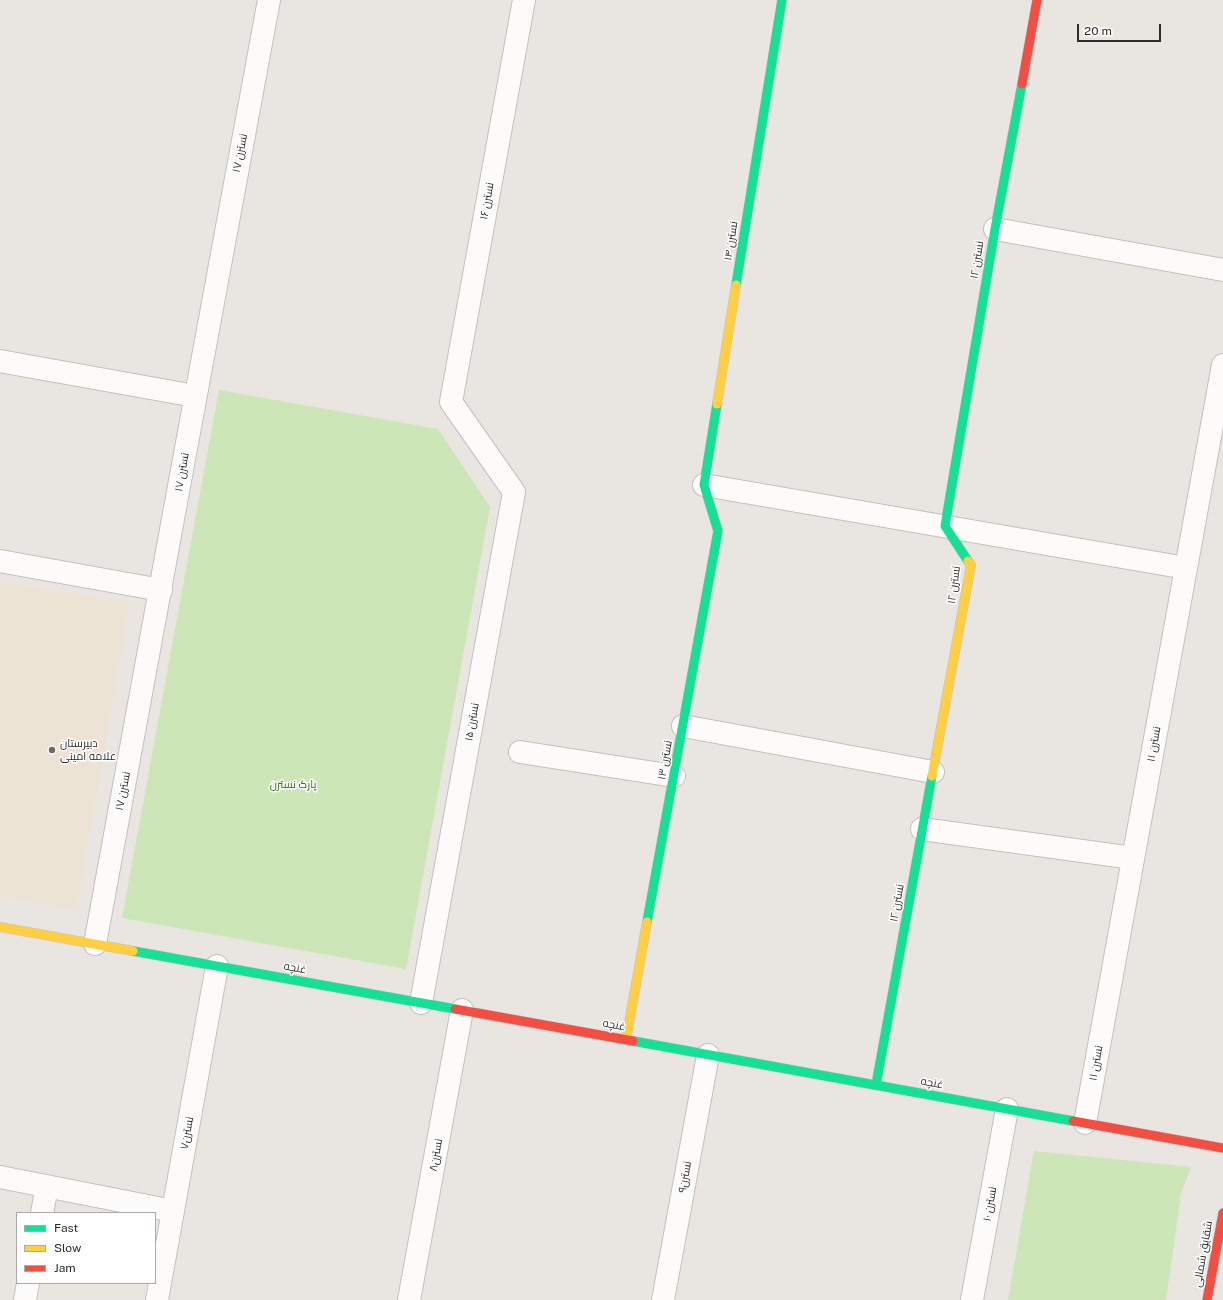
<!DOCTYPE html>
<meta charset="utf-8">
<style>
body{margin:0}
#map{position:relative;width:1223px;height:1300px;overflow:hidden;background:#e9e5e0;font-family:"Public Sans",sans-serif}
canvas{display:block}
.legend{position:absolute;left:16px;top:1212px;width:140px;height:72px;box-sizing:border-box;background:#fff;border:1px solid #aaa;margin:0;padding:5px 7px;list-style:none;font-size:12px;color:#2a2a2a}
.legend li{display:flex;align-items:center;gap:8px;height:20px}
.legend b{width:20px;border:1px solid #aaa}
.scale{position:absolute;left:1077px;top:24px;width:84px;height:18px;box-sizing:border-box;border:2px solid #2a2a2a;border-top:0;padding-left:5px;font-size:12px;line-height:14px;white-space:nowrap;color:#2a2a2a;-webkit-text-stroke:3px #fff;paint-order:stroke}
</style>
<div id="map">
<canvas width="1223" height="1300"></canvas>
<ul class="legend">
<li><b style="height:5px;background:#16e098"></b>Fast</li>
<li><b style="height:5px;background:#ffcf43"></b>Slow</li>
<li><b style="height:5px;background:#f24e42"></b>Jam</li>
</ul>
<div class="scale">20 m</div>
</div>
<script>
const context = document.querySelector('canvas').getContext('2d');
context.lineJoin = 'round';
function fill(path, color) { context.fillStyle = color; context.fill(path, 'evenodd'); }
function stroke(path, color, width, dash) { context.strokeStyle = color; context.lineWidth = width; context.lineCap = dash ? 'butt' : 'round'; context.setLineDash(dash || []); context.stroke(path); }
function label(font, color, halo, rows, align = 'center') {
  context.font = font + ' "Public Sans",Cairo,sans-serif'; context.lineWidth = 3; context.setLineDash([]); context.textBaseline = 'middle'; context.strokeStyle = halo; context.fillStyle = color; for (const [text, x, y, turn = 0] of rows) {
    context.save(); context.translate(x, y); context.rotate((+turn || 0) * Math.PI / 180); context.textAlign = isNaN(turn) ? turn : align; if (halo) context.strokeText(text, 0, 0); context.fillText(text, 0, 0); context.restore();
  }
}
const education = new Path2D(`
 M 0,582 L 130,602 L 76,910 L 0,897 Z`);
const green = new Path2D(`
 M 219,390 L 438,429 L 490,507 L 406,969 L 122,918 Z
 M 1034,1151 L 1191,1167 L 1181,1193 L 1166,1300 L 1008,1300 Z`);
const street = new Path2D(`
 M 995,229 L 1223,270
 M 0,361 L 195,396
 M 704,485 L 1186,568
 M 0,561 L 161,590
 M 683,726 L 933,772
 M 520,752 L 674,776
 M 922,829 L 1133,858
 M 95,944 C 153,629 210,315 269,0
 M 421,1003 L 514,492 L 451,402 L 524,0
 M 1085,1123 L 1223,365
 M 0,1177 L 173,1211
 M 42,1213 L 47,1186
 M 25,1300 L 28,1283
 M 157,1300 L 217,966
 M 409,1300 L 462,1010
 M 663,1300 L 708,1055
 M 972,1300 L 1007,1109`);
const fast = new Path2D(`
 M 736,285 L 782,0
 M 968,561 L 945,526 L 995,229 L 1022,84
 M 647,922 L 718,531 L 704,485 L 717,404
 M 133,951 L 455,1009
 M 633,1041 L 1073,1121
 M 876,1085 L 932,776`);
const slow = new Path2D(`
 M 717,404 L 736,285
 M 932,776 L 971,565 L 968,561
 M 0,927 L 133,951
 M 626,1040 L 647,922`);
const jam = new Path2D(`
 M 1022,84 L 1037,0
 M 455,1009 L 633,1041
 M 1073,1121 L 1223,1148
 M 1207,1300 L 1223,1213`);
const markers = [
 [52,750,4,"#6d6b6a"]
];
const streetNames = [
 ["نسترن ۱۷",240,153,-79],
 ["نسترن ۱۶",487,201,-80],
 ["نسترن ۱۴",731,241,-81],
 ["نسترن ۱۲",977,260,-81],
 ["نسترن ۱۷",182,472,-80],
 ["نسترن ۱۲",954,585,-82],
 ["نسترن ۱۵",472,722,-80],
 ["نسترن ۱۱",1154,744,-80],
 ["نسترن ۱۳",665,760,-80],
 ["نسترن ۱۷",123,791,-79],
 ["نسترن ۱۲",897,903,-80],
 ["غنچه",295,968,10],
 ["غنچه",614,1025,10],
 ["نسترن ۱۱",1096,1063,-80],
 ["غنچه",932,1083,10],
 ["نسترن۷",187,1133,-80],
 ["نسترن۸",436,1155,-80],
 ["نسترن۹",685,1177,-80],
 ["نسترن ۱۰",990,1204,-80],
 ["شقایق شمالی",1203,1254,-80]
];
const poiNames = [
 ["دبیرستان",60,744],
 ["علامه امینی",60,757]
];
const parkNames = [
 ["پارک نسترن",293,785]
];
fill(education, '#ede3d4');
fill(green, '#cce6b7');
stroke(street, '#c2c1c2', 24);
stroke(fast, '#c2c1c2', 10);
stroke(slow, '#c2c1c2', 10);
stroke(jam, '#c2c1c2', 10);
stroke(street, '#fcfbfa', 22);
stroke(fast, '#16e098', 9);
stroke(slow, '#ffcf43', 9);
stroke(jam, '#f24e42', 9);
for (const [x, y, r, color] of markers) { const dot = new Path2D(); dot.arc(x, y, r, 0, 2 * Math.PI); context.fillStyle = color; context.fill(dot); stroke(dot, '#fff', 1.5); }
label('11px', '#2a2a2a', '#fff', streetNames);
label('11px', '#2a2a2a', '#fff', poiNames, 'left');
label('11px', '#2b6c16', '#fff', parkNames);
</script>
